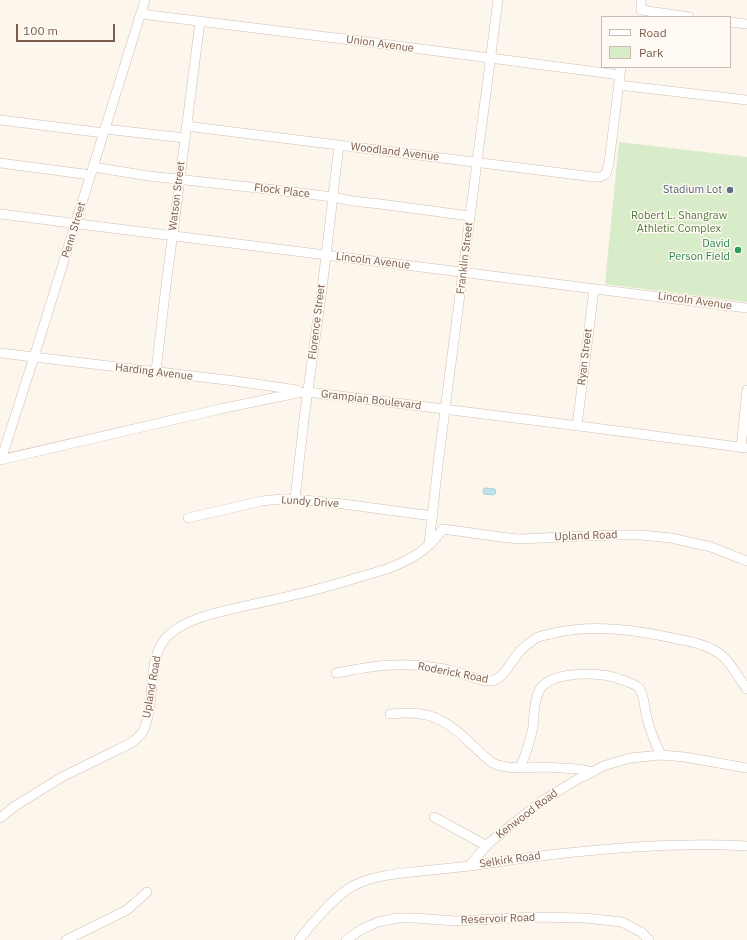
<!DOCTYPE html>
<style>
body{margin:0}
#map{position:relative;width:747px;height:940px;overflow:hidden;background:#fdf6ec;font-family:"IBM Plex Sans",sans-serif}
canvas{display:block}
.legend{position:absolute;left:601px;top:16px;width:130px;height:52px;box-sizing:border-box;background:#fffaf3;border:1px solid #cabbb1;margin:0;padding:5px 7px;list-style:none;font-size:12px;color:#7a5c4d}
.legend li{display:flex;align-items:center;gap:8px;height:20px}
.legend b{width:20px;border:1px solid #cabbb1}
.scale{position:absolute;left:16px;top:24px;width:99px;height:18px;box-sizing:border-box;border:2px solid #7a5c4d;border-top:0;padding-left:5px;font-size:12px;line-height:14px;white-space:nowrap;color:#7a5c4d;-webkit-text-stroke:3px #fffaf3;paint-order:stroke}
</style>
<div id="map">
<canvas width="747" height="940"></canvas>
<ul class="legend">
<li><b style="height:5px;background:#fff"></b>Road</li>
<li><b style="height:11px;background:#d8ecc9"></b>Park</li>
</ul>
<div class="scale">100 m</div>
</div>
<script>
const context = document.querySelector('canvas').getContext('2d');
context.lineJoin = 'round';
function fill(path, color) { context.fillStyle = color; context.fill(path, 'evenodd'); }
function stroke(path, color, width, dash) { context.strokeStyle = color; context.lineWidth = width; context.lineCap = dash ? 'butt' : 'round'; context.setLineDash(dash || []); context.stroke(path); }
function label(font, color, halo, rows, align = 'center') {
  context.font = font + ' "IBM Plex Sans",sans-serif'; context.lineWidth = 3; context.setLineDash([]); context.textBaseline = 'middle'; context.strokeStyle = halo; context.fillStyle = color; for (const [text, x, y, turn = 0] of rows) {
    context.save(); context.translate(x, y); context.rotate((+turn || 0) * Math.PI / 180); context.textAlign = isNaN(turn) ? turn : align; if (halo) context.strokeText(text, 0, 0); context.fillText(text, 0, 0); context.restore();
  }
}
const green = new Path2D(`
 M 619,142 L 747,157 L 747,302 L 605,284 Z`);
const water = new Path2D(`
 M 485,488 L 495,489 L 496,493 L 494,495 L 484,494 L 483,490 Z`);
const minor = new Path2D(`
 M 641,10 L 689,17
 M 641,10 L 641,0
 M 141,14 L 352,40 L 490,58 L 620,75
 M 730,22 L 747,24
 M 618,85 L 747,100
 M 0,120 L 104,133
 M 186,126 L 594,177 L 600,177 L 606,174 L 609,163 L 621,67
 M 105,129 L 185,138
 M 0,163 L 91,175
 M 93,167 L 149,176 L 276,190 L 333,197 L 352,201 L 380,204 L 470,216
 M 0,214 L 659,297 L 747,308
 M 0,353 L 235,381 L 297,390
 M 156,371 L 167,277 L 175,218 L 200,21
 M 577,426 L 594,289
 M 741,448 L 747,390
 M 0,460 L 220,409 L 297,393 L 308,392 L 587,427 L 747,448
 M 1,460 L 34,357 L 145,0
 M 295,499 L 304,419 L 322,289 L 339,145
 M 188,518 L 262,501 L 281,499 L 295,499 L 343,504 L 433,516
 M 429,545 L 438,464 L 498,0
 M 336,673 C 372,666 401,661 438,668 C 446,669 454,671 461,673 C 471,677 480,681 491,681 C 503,680 512,660 520,651 C 525,646 530,642 536,638 C 542,635 548,635 554,633 C 594,624 637,630 677,639 C 689,641 703,644 714,650 C 729,658 737,676 747,689
 M 390,714 C 400,713 410,712 421,714 C 451,718 469,744 491,762 L 497,765 L 507,767 L 520,768 L 545,767 L 578,769 L 593,772 L 603,766 L 630,758 L 661,755
 M 520,768 C 526,754 530,741 533,727 C 534,715 534,701 539,691 C 548,673 585,673 602,675 C 609,675 616,678 622,680 C 628,682 635,684 639,688 C 645,696 644,708 647,718 C 650,730 655,743 661,755 L 685,757 L 747,768
 M 434,817 L 487,846
 M 0,818 L 15,806 L 62,777 L 119,749 C 126,746 134,742 139,736 C 143,733 145,728 146,723 C 155,698 148,666 162,643 C 176,621 214,613 237,608 C 256,603 275,600 294,595 C 325,588 356,578 387,569 C 412,559 427,551 443,529 L 501,537 L 519,539 L 542,538 L 560,537 L 612,535 L 641,535 L 671,538 L 711,547 L 747,561
 M 469,866 L 481,852 L 490,842 L 542,801 L 578,779 L 593,772
 M 66,940 L 127,910 L 147,892
 M 299,940 C 311,924 339,891 357,884 C 374,876 394,874 413,872 C 432,870 451,868 470,866 C 499,862 528,857 557,854 C 620,847 684,842 747,846
 M 346,940 L 362,929 L 378,922 L 398,918 L 414,918 L 456,921 L 533,917 L 584,918 L 604,920 L 622,922 L 641,932 L 649,940`);
const markers = [
 [730,190,4,"#5c6f8a"],
 [738,250,4,"#2e9e5b"]
];
const streetNames = [
 ["Union Avenue",380,44,8],
 ["Woodland Avenue",395,152,7],
 ["Flock Place",282,191,7],
 ["Watson Street",177,196,-83],
 ["Penn Street",74,230,-73],
 ["Franklin Street",465,258,-83],
 ["Lincoln Avenue",373,261,7],
 ["Lincoln Avenue",695,301,8],
 ["Florence Street",317,322,-83],
 ["Ryan Street",585,357,-83],
 ["Harding Avenue",154,372,7],
 ["Grampian Boulevard",371,400,7],
 ["Lundy Drive",310,502,4],
 ["Upland Road",586,536,-2],
 ["Roderick Road",453,673,11],
 ["Upland Road",152,687,-80],
 ["Kenwood Road",527,814,-37],
 ["Selkirk Road",510,860,-8],
 ["Reservoir Road",498,919,-2]
];
const serviceNames = [
 ["Stadium Lot",722,190]
];
const parkNames = [
 ["Robert L. Shangraw",679,216],
 ["Athletic Complex",679,229]
];
const leisureNames = [
 ["David",730,244],
 ["Person Field",730,257]
];
fill(green, '#d8ecc9');
fill(water, '#bfe3e8');
stroke(water, '#a5d3da', 1);
stroke(minor, '#d1beb0', 10);
stroke(minor, '#fff', 9);
for (const [x, y, r, color] of markers) { const dot = new Path2D(); dot.arc(x, y, r, 0, 2 * Math.PI); context.fillStyle = color; context.fill(dot); stroke(dot, '#fffaf3', 1.5); }
label('11px', '#7a5c4d', '#fffaf3', streetNames);
label('11px', '#4e5e75', '#fffaf3', serviceNames, 'right');
label('11px', '#537a41', '#fffaf3', parkNames);
label('11px', '#27864d', '#fffaf3', leisureNames, 'right');
</script>
